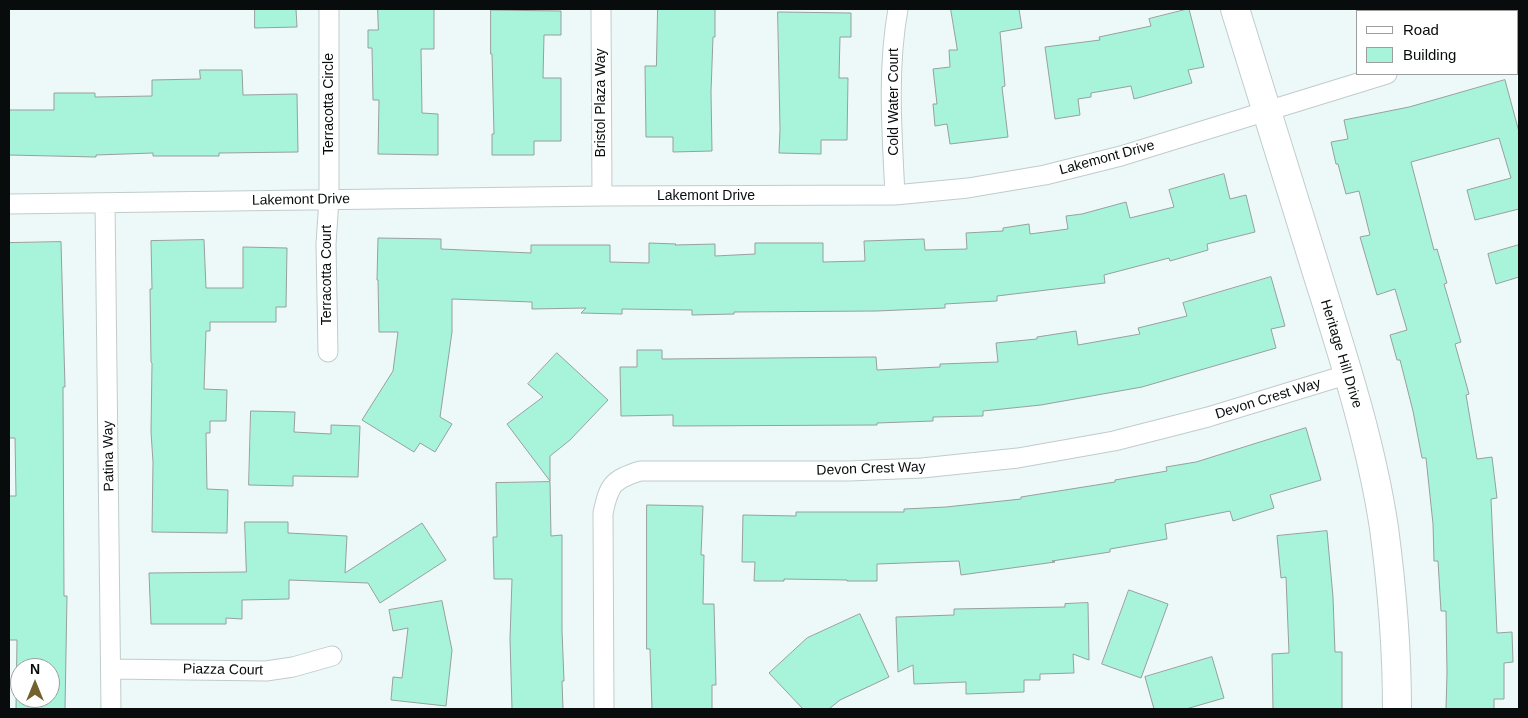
<!DOCTYPE html>
<style>
body{margin:0}
#map{position:relative;width:1528px;height:718px;overflow:hidden;background:#edf9f8;font-family:Helvetica,sans-serif}
canvas{display:block}
.frame{position:absolute;inset:0;border:10px solid #080c0c;pointer-events:none}
.legend{position:absolute;left:1356px;top:10px;width:162px;height:65px;box-sizing:border-box;background:#fff;border:1px solid #9c9e9e;margin:0;padding:6px 9px;list-style:none;font-size:15px;color:#080c0c}
.legend li{display:flex;align-items:center;gap:10px;height:25px}
.legend b{width:25px;border:1px solid #9c9e9e}
.north{position:absolute;left:10px;top:658px;width:50px;height:50px;box-sizing:border-box;background:#fff;border:1px solid #9c9e9e;border-radius:50%;rotate:0deg;font-size:14px;font-weight:700;line-height:20px;text-align:center;color:#080c0c}
.north::after{content:'';display:block;margin:auto;width:18px;height:22px;background:#736230;clip-path:polygon(50% 0,100% 100%,50% 72%,0 100%)}
</style>
<div id="map">
<canvas width="1528" height="718"></canvas>
<div class="frame"></div>
<ul class="legend">
<li><b style="height:6px;background:#fff"></b>Road</li>
<li><b style="height:14px;background:#a7f4db"></b>Building</li>
</ul>
<div class="north">N</div>
</div>
<script>
const context = document.querySelector('canvas').getContext('2d');
context.lineJoin = 'round';
function fill(path, color) { context.fillStyle = color; context.fill(path, 'evenodd'); }
function stroke(path, color, width, dash) { context.strokeStyle = color; context.lineWidth = width; context.lineCap = dash ? 'butt' : 'round'; context.setLineDash(dash || []); context.stroke(path); }
function label(font, color, halo, rows, align = 'center') {
  context.font = font + ' Helvetica,sans-serif'; context.lineWidth = 4.5; context.setLineDash([]); context.textBaseline = 'middle'; context.strokeStyle = halo; context.fillStyle = color; for (const [text, x, y, turn = 0] of rows) {
    context.save(); context.translate(x, y); context.rotate((+turn || 0) * Math.PI / 180); context.textAlign = isNaN(turn) ? turn : align; if (halo) context.strokeText(text, 0, 0); context.fillText(text, 0, 0); context.restore();
  }
}
const building = new Path2D(`
 M 255,9 L 296,9 L 297,27 L 255,28 Z
 M 378,9 L 434,9 L 434,49 L 421,49 L 422,113 L 438,114 L 438,155 L 378,154 L 379,100 L 373,100 L 372,48 L 368,48 L 368,30 L 378,30 Z
 M 658,9 L 715,9 L 715,37 L 713,37 L 711,92 L 712,151 L 673,152 L 673,137 L 646,137 L 645,66 L 656,66 Z
 M 951,9 L 1019,9 L 1022,28 L 1000,32 L 1005,86 L 1002,87 L 1008,137 L 950,144 L 947,124 L 935,126 L 933,104 L 937,104 L 933,69 L 950,67 L 949,50 L 957,50 Z
 M 1189,9 L 1204,67 L 1188,70 L 1192,83 L 1134,99 L 1131,86 L 1091,93 L 1091,97 L 1078,99 L 1080,115 L 1055,119 L 1045,47 L 1100,40 L 1099,37 L 1151,26 L 1149,19 Z
 M 491,10 L 561,11 L 561,35 L 544,35 L 543,78 L 561,78 L 561,141 L 534,141 L 534,155 L 492,155 L 492,134 L 494,134 L 492,54 L 491,54 Z
 M 778,12 L 851,13 L 851,37 L 840,37 L 839,78 L 848,78 L 847,140 L 821,140 L 821,154 L 779,153 L 780,130 Z
 M 200,70 L 242,70 L 243,95 L 297,94 L 298,152 L 219,153 L 219,156 L 153,156 L 153,153 L 96,155 L 96,157 L 9,155 L 9,110 L 54,110 L 54,93 L 95,93 L 95,97 L 152,96 L 152,80 L 200,79 Z
 M 1505,80 L 1519,132 L 1519,209 L 1475,220 L 1467,190 L 1511,178 L 1499,138 L 1411,162 L 1434,250 L 1437,249 L 1447,283 L 1444,284 L 1461,342 L 1455,344 L 1469,394 L 1466,395 L 1477,459 L 1492,457 L 1497,498 L 1491,499 L 1497,633 L 1512,632 L 1513,662 L 1504,663 L 1504,699 L 1494,699 L 1494,709 L 1446,709 L 1447,673 L 1446,611 L 1441,611 L 1438,561 L 1434,561 L 1433,524 L 1426,458 L 1422,458 L 1413,411 L 1400,360 L 1397,360 L 1390,335 L 1407,330 L 1395,289 L 1377,295 L 1360,237 L 1370,235 L 1359,191 L 1346,194 L 1338,164 L 1336,164 L 1331,142 L 1348,139 L 1344,120 L 1409,107 Z
 M 1224,174 L 1230,199 L 1246,195 L 1255,232 L 1207,244 L 1208,250 L 1170,261 L 1169,258 L 1104,275 L 1105,283 L 997,296 L 997,301 L 945,304 L 945,308 L 877,311 L 734,312 L 734,314 L 692,315 L 692,310 L 622,309 L 622,314 L 581,313 L 586,308 L 532,309 L 532,302 L 452,299 L 452,332 L 440,417 L 452,424 L 435,452 L 420,443 L 414,452 L 362,420 L 393,371 L 398,332 L 379,332 L 378,280 L 377,280 L 378,238 L 441,239 L 441,249 L 531,253 L 531,245 L 610,245 L 610,262 L 649,263 L 649,243 L 676,244 L 675,245 L 715,244 L 715,256 L 755,254 L 755,243 L 823,243 L 823,262 L 865,261 L 864,241 L 924,239 L 925,250 L 967,249 L 966,233 L 1003,231 L 1003,228 L 1029,224 L 1030,234 L 1068,229 L 1066,216 L 1082,214 L 1126,202 L 1130,218 L 1174,207 L 1169,190 Z
 M 204,240 L 206,288 L 243,288 L 243,247 L 287,248 L 286,307 L 276,307 L 276,322 L 210,322 L 210,331 L 206,331 L 204,389 L 227,390 L 226,421 L 210,421 L 210,433 L 206,433 L 207,489 L 228,490 L 227,533 L 152,532 L 153,462 L 151,432 L 152,363 L 151,362 L 150,289 L 152,289 L 151,241 Z
 M 61,242 L 65,387 L 63,387 L 64,596 L 67,596 L 65,709 L 16,709 L 17,640 L 9,640 L 9,496 L 16,496 L 15,438 L 9,438 L 9,243 ZM 20,668 L 50,668 L 50,698 L 20,698 Z
 M 1519,245 L 1519,277 L 1496,284 L 1488,254 Z
 M 1271,277 L 1285,326 L 1271,329 L 1276,348 L 1142,387 L 1041,405 L 983,411 L 983,416 L 933,417 L 933,421 L 877,423 L 877,425 L 673,426 L 673,415 L 621,416 L 620,367 L 637,367 L 637,350 L 662,350 L 662,359 L 876,357 L 877,370 L 940,367 L 940,364 L 998,362 L 996,343 L 1037,339 L 1037,337 L 1076,331 L 1078,345 L 1140,334 L 1138,328 L 1187,316 L 1183,303 Z
 M 557,353 L 608,400 L 570,440 L 550,456 L 550,481 L 507,424 L 543,397 L 528,384 Z
 M 251,411 L 295,412 L 294,432 L 331,434 L 331,425 L 360,426 L 358,477 L 293,476 L 293,486 L 249,485 Z
 M 1306,428 L 1321,480 L 1270,495 L 1274,508 L 1233,521 L 1230,511 L 1165,524 L 1167,539 L 1110,549 L 1110,552 L 1052,561 L 1055,562 L 961,575 L 959,561 L 877,564 L 877,581 L 847,581 L 847,580 L 784,579 L 784,581 L 754,581 L 755,562 L 742,562 L 743,515 L 796,516 L 796,512 L 904,512 L 904,509 L 946,507 L 1021,499 L 1021,497 L 1115,482 L 1115,480 L 1167,471 L 1166,467 L 1196,462 Z
 M 550,482 L 551,536 L 562,535 L 562,630 L 564,681 L 562,681 L 563,709 L 512,709 L 510,639 L 512,579 L 494,579 L 493,537 L 497,537 L 496,483 Z
 M 647,505 L 703,506 L 701,555 L 704,555 L 703,604 L 714,604 L 716,685 L 712,685 L 712,709 L 652,709 L 650,649 L 647,649 Z
 M 245,522 L 288,522 L 288,533 L 347,536 L 345,573 L 422,523 L 446,560 L 380,603 L 368,583 L 289,580 L 289,599 L 242,600 L 242,619 L 226,618 L 226,624 L 151,624 L 149,573 L 246,572 Z
 M 1327,531 L 1333,597 L 1335,652 L 1342,652 L 1342,709 L 1273,709 L 1272,654 L 1289,653 L 1286,577 L 1281,578 L 1277,536 Z
 M 1129,590 L 1168,604 L 1141,678 L 1102,664 Z
 M 442,601 L 452,650 L 446,706 L 391,700 L 393,677 L 402,678 L 408,628 L 393,631 L 389,610 Z
 M 1088,603 L 1089,660 L 1073,654 L 1074,673 L 1040,674 L 1040,680 L 1024,680 L 1024,692 L 966,694 L 966,682 L 914,684 L 913,665 L 898,672 L 896,617 L 954,615 L 954,609 L 1065,607 L 1065,604 Z
 M 860,614 L 889,677 L 840,700 L 829,709 L 803,709 L 769,673 L 807,638 Z
 M 1212,657 L 1224,698 L 1186,709 L 1154,709 L 1145,677 Z`);
const street = new Path2D(`
 M 601,9 L 602,196
 M 1517,33 L 1519,32
 M 895,195 C 892,133 887,70 898,9
 M 105,203 L 111,709
 M 9,204 L 602,196 L 895,195 L 968,188 L 1045,175 L 1121,156 L 1387,74
 M 328,352 L 326,244 L 329,199 L 329,9
 M 112,669 L 266,671 L 293,667 L 332,656
 M 604,709 L 603,513 C 609,485 612,480 640,471 L 849,471 L 922,468 L 1018,458 L 1114,441 L 1208,417 L 1349,374`);
const secondary = new Path2D(`
 M 1235,9 C 1262,98 1290,187 1318,276 C 1344,359 1371,442 1384,528 C 1392,588 1397,649 1397,709`);
const streetNames = [
 ["Cold Water Court",894,102,-90],
 ["Bristol Plaza Way",601,103,-90],
 ["Terracotta Circle",329,104,-90],
 ["Lakemont Drive",1107,158,-15],
 ["Lakemont Drive",706,196],
 ["Lakemont Drive",301,200,-1],
 ["Terracotta Court",327,275,-90],
 ["Heritage Hill Drive",1341,354,73],
 ["Devon Crest Way",1268,399,-17],
 ["Patina Way",109,456,-91],
 ["Devon Crest Way",871,469,-2],
 ["Piazza Court",223,670,1]
];
fill(building, '#a7f4db');
stroke(building, '#96a09c', 1);
stroke(street, '#c0cccb', 21);
stroke(secondary, '#c0cccb', 30);
stroke(street, '#fff', 19);
stroke(secondary, '#fff', 28);
label('14px', '#080c0c', '#fff', streetNames);
</script>
